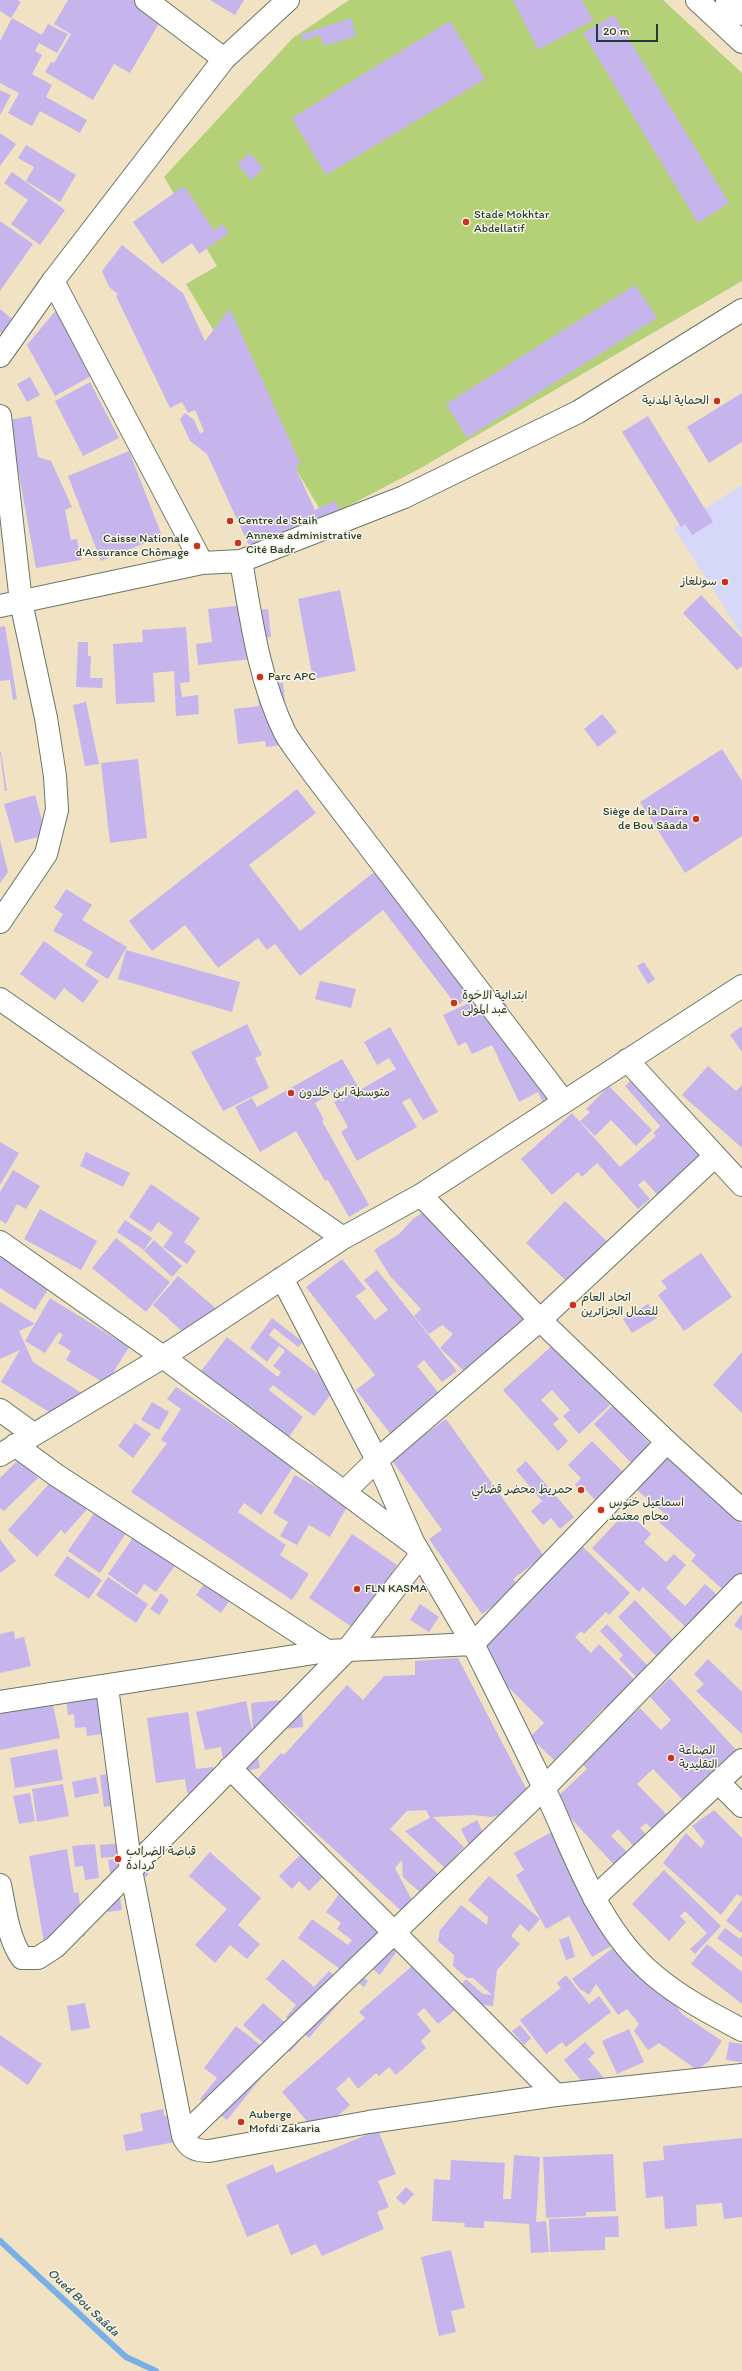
<!DOCTYPE html>
<meta charset="utf-8">
<style>
body{margin:0}
#map{position:relative;width:742px;height:2371px;overflow:hidden;background:#f0e2c3;font-family:Itim,sans-serif}
canvas{display:block}
.scale{position:absolute;left:596px;top:24px;width:62px;height:18px;box-sizing:border-box;border:2px solid #1f3d34;border-top:0;padding-left:5px;font-size:12px;line-height:14px;white-space:nowrap;color:#1f3d34;-webkit-text-stroke:3px #fcf5e5;paint-order:stroke}
</style>
<div id="map">
<canvas width="742" height="2371"></canvas>
<div class="scale">20 m</div>
</div>
<script>
const context = document.querySelector('canvas').getContext('2d');
context.lineJoin = 'round';
function fill(path, color) { context.fillStyle = color; context.fill(path, 'evenodd'); }
function stroke(path, color, width, dash) { context.strokeStyle = color; context.lineWidth = width; context.lineCap = dash ? 'butt' : 'round'; context.setLineDash(dash || []); context.stroke(path); }
function label(font, color, halo, rows, align = 'center') {
  context.font = font + ' Itim,"Playpen Sans Arabic",sans-serif'; context.lineWidth = 3; context.setLineDash([]); context.textBaseline = 'middle'; context.strokeStyle = halo; context.fillStyle = color; for (const [text, x, y, turn = 0] of rows) {
    context.save(); context.translate(x, y); context.rotate((+turn || 0) * Math.PI / 180); context.textAlign = isNaN(turn) ? turn : align; if (halo) context.strokeText(text, 0, 0); context.fillText(text, 0, 0); context.restore();
  }
}
const built = new Path2D(`
 M 742,485 L 742,635 L 674,528 Z`);
const green = new Path2D(`
 M 349,0 L 663,0 L 742,73 L 742,281 L 419,469 L 325,518 L 186,284 L 217,266 L 164,177 L 293,38 Z`);
const stream = new Path2D(`
 M 0,2241 L 126,2357 L 156,2371`);
const building = new Path2D(`
 M 0,0 L 17,0 L 21,2 L 11,18 L 0,11 Z
 M 68,0 L 155,0 L 168,8 L 130,73 L 114,64 L 93,100 L 45,72 L 51,62 L 54,63 L 71,34 L 54,24 Z
 M 210,0 L 244,0 L 235,15 Z
 M 513,0 L 582,0 L 593,20 L 538,50 Z
 M 614,15 L 729,203 L 698,223 L 583,33 Z
 M 12,18 L 42,35 L 48,24 L 68,34 L 57,53 L 39,43 L 35,51 L 42,55 L 32,74 L 52,85 L 46,97 L 87,120 L 80,133 L 40,111 L 32,126 L 8,113 L 19,93 L 0,83 L 0,41 Z
 M 351,18 L 356,36 L 324,46 L 320,35 L 303,41 L 300,35 Z
 M 450,21 L 485,79 L 326,175 L 292,118 Z
 M 0,90 L 11,95 L 0,115 Z
 M 0,133 L 16,144 L 0,166 Z
 M 26,145 L 76,175 L 60,202 L 26,181 L 34,167 L 18,158 Z
 M 250,153 L 263,169 L 251,180 L 237,164 Z
 M 12,172 L 65,210 L 40,245 L 11,224 L 28,200 L 4,183 Z
 M 184,186 L 214,230 L 223,224 L 229,233 L 199,254 L 192,243 L 162,264 L 133,222 Z
 M 0,221 L 33,244 L 0,291 Z
 M 122,245 L 183,293 L 205,341 L 230,309 L 300,463 L 296,469 L 315,510 L 335,501 L 339,510 L 251,550 L 207,454 L 190,441 L 180,419 L 185,413 L 194,420 L 200,434 L 204,431 L 195,410 L 188,413 L 182,402 L 170,408 L 116,296 L 118,294 L 109,287 L 102,271 Z
 M 635,285 L 657,318 L 467,438 L 446,404 Z
 M 0,309 L 12,319 L 2,333 L 0,332 Z
 M 57,309 L 93,375 L 55,396 L 27,345 Z
 M 30,377 L 40,395 L 27,402 L 17,384 Z
 M 90,382 L 119,438 L 83,456 L 55,401 Z
 M 742,393 L 742,442 L 709,463 L 687,427 Z
 M 31,416 L 38,457 L 51,461 L 72,507 L 65,510 L 71,540 L 77,539 L 81,560 L 36,568 L 9,420 Z
 M 648,416 L 713,522 L 692,535 L 685,524 L 681,527 L 622,432 Z
 M 129,451 L 162,536 L 101,561 L 68,476 Z
 M 340,590 L 356,671 L 313,679 L 298,599 Z
 M 701,595 L 742,638 L 742,666 L 737,670 L 683,613 Z
 M 244,605 L 244,612 L 268,609 L 271,637 L 267,637 L 269,657 L 198,665 L 196,644 L 212,642 L 208,609 Z
 M 5,626 L 17,699 L 13,700 L 10,680 L 0,681 L 0,627 Z
 M 186,627 L 190,682 L 180,683 L 182,697 L 198,695 L 199,714 L 176,716 L 174,671 L 153,673 L 155,702 L 116,704 L 113,644 L 143,642 L 142,630 Z
 M 78,642 L 88,642 L 88,656 L 91,656 L 90,678 L 103,678 L 102,688 L 76,687 Z
 M 283,683 L 289,744 L 266,747 L 265,741 L 238,744 L 234,709 L 259,706 L 257,685 Z
 M 86,702 L 99,764 L 85,766 L 73,705 Z
 M 602,714 L 617,732 L 598,747 L 584,729 Z
 M 722,749 L 742,781 L 742,836 L 685,873 L 640,802 Z
 M 0,752 L 1,752 L 7,791 L 5,791 Z
 M 138,759 L 147,838 L 110,843 L 101,763 Z
 M 297,789 L 316,813 L 249,865 L 300,931 L 383,865 L 479,988 L 457,1006 L 383,910 L 300,976 L 275,944 L 267,950 L 258,938 L 218,968 L 185,925 L 152,951 L 129,921 Z
 M 35,795 L 46,835 L 15,843 L 4,804 Z
 M 0,840 L 8,872 L 0,883 Z
 M 66,889 L 92,905 L 82,920 L 127,947 L 108,979 L 85,965 L 93,952 L 53,931 L 63,914 L 54,908 Z
 M 44,941 L 99,981 L 83,1003 L 64,988 L 55,1000 L 20,974 Z
 M 126,950 L 240,982 L 232,1012 L 118,979 Z
 M 644,962 L 655,979 L 648,984 L 637,966 Z
 M 320,981 L 356,989 L 351,1008 L 315,999 Z
 M 499,989 L 555,1108 L 547,1111 L 538,1092 L 519,1102 L 492,1045 L 472,1054 L 466,1042 L 458,1046 L 443,1015 Z
 M 247,1024 L 262,1055 L 255,1058 L 269,1088 L 223,1111 L 191,1052 Z
 M 742,1026 L 742,1052 L 730,1035 Z
 M 390,1027 L 438,1112 L 423,1120 L 410,1098 L 402,1102 L 417,1127 L 357,1161 L 341,1132 L 348,1127 L 334,1102 L 352,1092 L 348,1084 L 315,1103 L 324,1120 L 322,1121 L 369,1205 L 349,1217 L 328,1180 L 325,1181 L 296,1131 L 260,1152 L 235,1107 L 252,1098 L 257,1107 L 342,1059 L 360,1090 L 396,1069 L 389,1058 L 377,1065 L 364,1042 Z
 M 708,1066 L 736,1091 L 742,1085 L 742,1148 L 682,1095 Z
 M 636,1076 L 705,1155 L 662,1200 L 644,1180 L 638,1185 L 650,1199 L 638,1209 L 597,1163 L 582,1177 L 578,1172 L 552,1195 L 521,1159 L 572,1113 L 620,1167 L 656,1136 L 653,1133 L 660,1126 L 625,1086 Z
 M 609,1086 L 652,1130 L 636,1146 L 611,1120 L 595,1136 L 580,1121 L 590,1112 L 586,1109 Z
 M 0,1142 L 19,1153 L 0,1185 Z
 M 86,1152 L 130,1173 L 123,1187 L 80,1166 Z
 M 13,1170 L 40,1186 L 26,1209 L 17,1204 L 6,1224 L 0,1220 L 0,1192 Z
 M 151,1184 L 200,1218 L 184,1242 L 196,1251 L 187,1264 L 163,1247 L 173,1233 L 158,1222 L 151,1232 L 129,1217 Z
 M 565,1201 L 619,1253 L 580,1294 L 526,1243 Z
 M 40,1209 L 97,1241 L 81,1270 L 24,1239 Z
 M 422,1213 L 511,1294 L 533,1318 L 467,1374 L 440,1348 L 453,1334 L 442,1325 L 429,1334 L 414,1316 L 421,1309 L 390,1276 L 374,1250 L 399,1234 L 413,1219 Z
 M 125,1220 L 152,1238 L 144,1250 L 117,1232 Z
 M 116,1238 L 170,1282 L 146,1312 L 92,1268 Z
 M 154,1240 L 182,1266 L 172,1277 L 144,1251 Z
 M 0,1242 L 56,1277 L 35,1310 L 0,1288 L 0,1259 L 3,1254 L 0,1256 Z
 M 701,1253 L 732,1297 L 684,1331 L 658,1295 L 667,1288 L 661,1281 Z
 M 342,1259 L 366,1289 L 356,1296 L 375,1320 L 388,1310 L 364,1280 L 377,1270 L 457,1371 L 442,1382 L 424,1360 L 417,1366 L 438,1392 L 428,1400 L 432,1406 L 393,1437 L 356,1390 L 375,1375 L 306,1287 Z
 M 178,1276 L 226,1317 L 195,1343 L 153,1305 Z
 M 50,1298 L 129,1347 L 106,1384 L 66,1360 L 71,1351 L 58,1343 L 63,1335 L 59,1332 L 45,1353 L 25,1341 L 35,1324 L 19,1331 L 33,1362 L 94,1401 L 67,1423 L 1,1382 L 20,1350 L 0,1359 L 0,1302 L 35,1324 Z
 M 648,1304 L 657,1318 L 632,1333 L 623,1319 Z
 M 272,1318 L 303,1342 L 298,1347 L 274,1328 L 269,1335 L 336,1388 L 314,1416 L 273,1385 L 269,1390 L 303,1417 L 288,1438 L 198,1375 L 227,1337 L 278,1377 L 281,1372 L 273,1366 L 285,1351 L 279,1346 L 267,1362 L 250,1348 Z
 M 554,1344 L 610,1405 L 579,1434 L 563,1416 L 570,1410 L 552,1390 L 541,1400 L 559,1419 L 553,1424 L 568,1441 L 558,1451 L 503,1390 Z
 M 742,1352 L 742,1413 L 713,1385 Z
 M 176,1387 L 294,1466 L 261,1515 L 244,1503 L 238,1512 L 286,1545 L 280,1555 L 309,1574 L 292,1600 L 131,1492 L 167,1443 L 161,1440 L 181,1409 L 167,1399 Z
 M 152,1402 L 169,1412 L 159,1430 L 141,1420 Z
 M 613,1405 L 654,1448 L 635,1467 L 594,1424 Z
 M 446,1419 L 544,1556 L 513,1579 L 519,1587 L 482,1614 L 429,1539 L 442,1530 L 391,1459 Z
 M 135,1423 L 151,1434 L 133,1458 L 118,1446 Z
 M 592,1441 L 624,1473 L 596,1501 L 584,1488 L 580,1491 L 575,1485 L 581,1478 L 568,1465 Z
 M 665,1456 L 742,1524 L 742,1583 L 730,1596 L 691,1561 L 696,1555 L 659,1522 L 666,1515 L 636,1489 Z
 M 19,1459 L 38,1478 L 4,1511 L 0,1508 L 0,1478 Z
 M 526,1461 L 574,1517 L 560,1529 L 551,1518 L 543,1525 L 531,1511 L 542,1501 L 516,1470 Z
 M 295,1475 L 348,1505 L 330,1537 L 309,1525 L 297,1545 L 280,1536 L 288,1522 L 273,1513 Z
 M 55,1477 L 89,1507 L 65,1534 L 61,1530 L 37,1557 L 8,1530 Z
 M 627,1511 L 651,1534 L 644,1542 L 666,1562 L 674,1554 L 686,1565 L 666,1588 L 685,1606 L 705,1584 L 724,1601 L 693,1634 L 643,1587 L 639,1592 L 592,1548 Z
 M 95,1512 L 126,1533 L 100,1573 L 68,1551 Z
 M 352,1534 L 397,1565 L 355,1629 L 309,1598 Z
 M 135,1535 L 176,1564 L 156,1592 L 144,1584 L 137,1595 L 108,1574 Z
 M 0,1539 L 16,1561 L 0,1573 Z
 M 579,1543 L 630,1593 L 609,1615 L 606,1612 L 584,1634 L 581,1631 L 575,1637 L 591,1653 L 599,1644 L 641,1686 L 612,1716 L 604,1708 L 554,1760 L 530,1737 L 544,1723 L 472,1651 Z
 M 67,1556 L 102,1580 L 89,1599 L 54,1575 Z
 M 108,1577 L 148,1604 L 136,1623 L 96,1595 Z
 M 205,1583 L 230,1600 L 221,1613 L 196,1595 Z
 M 161,1593 L 169,1600 L 159,1615 L 150,1609 Z
 M 635,1600 L 679,1646 L 662,1662 L 618,1617 Z
 M 420,1604 L 439,1617 L 429,1632 L 410,1620 Z
 M 742,1614 L 742,1631 L 734,1625 Z
 M 607,1624 L 651,1669 L 640,1681 L 619,1659 L 623,1655 L 600,1631 Z
 M 14,1631 L 15,1639 L 24,1637 L 31,1666 L 0,1673 L 0,1634 Z
 M 458,1658 L 530,1796 L 503,1814 L 492,1817 L 473,1815 L 433,1817 L 464,1847 L 445,1868 L 405,1831 L 430,1818 L 426,1810 L 407,1811 L 390,1829 L 441,1877 L 424,1896 L 403,1877 L 402,1860 L 395,1868 L 416,1908 L 408,1917 L 257,1779 L 281,1753 L 284,1755 L 347,1685 L 363,1700 L 384,1676 L 415,1675 L 415,1661 Z
 M 708,1659 L 742,1692 L 742,1734 L 696,1691 L 704,1684 L 694,1674 Z
 M 670,1678 L 740,1754 L 687,1804 L 653,1769 L 637,1784 L 670,1818 L 655,1832 L 646,1823 L 640,1828 L 651,1840 L 638,1851 L 618,1829 L 611,1836 L 632,1857 L 619,1870 L 554,1800 L 587,1769 L 582,1763 L 640,1708 L 661,1730 L 671,1720 L 650,1697 Z
 M 100,1695 L 103,1734 L 87,1736 L 86,1727 L 75,1728 L 74,1714 L 68,1715 L 66,1698 Z
 M 301,1698 L 303,1727 L 253,1732 L 251,1703 Z
 M 52,1700 L 60,1738 L 0,1750 L 0,1711 Z
 M 246,1701 L 260,1768 L 241,1772 L 237,1756 L 223,1759 L 221,1747 L 205,1750 L 196,1712 Z
 M 188,1712 L 196,1769 L 213,1767 L 215,1782 L 205,1791 L 187,1793 L 185,1779 L 156,1783 L 147,1718 Z
 M 57,1749 L 63,1780 L 15,1788 L 10,1758 Z
 M 113,1774 L 117,1805 L 104,1807 L 100,1775 Z
 M 96,1777 L 99,1793 L 75,1798 L 72,1782 Z
 M 63,1784 L 69,1816 L 37,1822 L 32,1789 Z
 M 30,1793 L 35,1821 L 19,1824 L 13,1796 Z
 M 714,1810 L 742,1838 L 742,1897 L 737,1894 L 721,1915 L 663,1863 L 686,1833 L 701,1848 L 705,1842 L 692,1826 Z
 M 477,1820 L 488,1842 L 470,1847 L 461,1829 Z
 M 555,1830 L 618,1942 L 592,1957 L 569,1916 L 546,1929 L 516,1875 L 524,1870 L 514,1853 Z
 M 145,1841 L 148,1876 L 124,1878 L 122,1856 L 101,1858 L 100,1845 Z
 M 95,1844 L 99,1878 L 85,1880 L 83,1866 L 75,1867 L 72,1846 Z
 M 307,1848 L 329,1871 L 309,1891 L 299,1881 L 292,1889 L 279,1876 Z
 M 67,1849 L 74,1893 L 78,1892 L 85,1936 L 44,1943 L 29,1856 Z
 M 210,1852 L 261,1898 L 238,1925 L 260,1944 L 247,1959 L 230,1945 L 215,1963 L 195,1945 L 227,1909 L 189,1876 Z
 M 118,1858 L 123,1885 L 118,1886 L 122,1910 L 108,1912 L 102,1880 L 111,1878 L 108,1860 Z
 M 664,1870 L 721,1926 L 695,1954 L 690,1949 L 707,1933 L 685,1911 L 680,1916 L 686,1922 L 669,1941 L 632,1904 Z
 M 489,1876 L 540,1919 L 529,1932 L 520,1924 L 511,1936 L 520,1944 L 497,1970 L 493,2006 L 468,2003 L 455,1992 L 466,1979 L 483,1994 L 492,1995 L 473,1978 L 467,1978 L 453,1966 L 454,1955 L 438,1941 L 440,1930 L 461,1905 L 487,1925 L 488,1917 L 468,1900 Z
 M 342,1890 L 407,1937 L 380,1975 L 368,1965 L 360,1975 L 368,1981 L 364,1987 L 298,1938 L 312,1919 L 348,1945 L 352,1940 L 337,1929 L 341,1923 L 326,1912 Z
 M 742,1900 L 742,1933 L 726,1921 Z
 M 725,1928 L 740,1939 L 742,1936 L 742,1957 L 717,1938 Z
 M 569,1936 L 575,1957 L 566,1960 L 559,1940 Z
 M 621,1942 L 654,1991 L 675,2005 L 682,2014 L 722,2041 L 709,2061 L 697,2070 L 659,2043 L 648,2050 L 634,2031 L 639,2024 L 627,2009 L 618,2015 L 596,1984 L 589,1995 L 579,1988 L 572,1979 Z
 M 707,1944 L 742,1972 L 742,2004 L 691,1964 Z
 M 283,1959 L 314,1987 L 329,1971 L 350,1990 L 309,2038 L 286,2017 L 296,2005 L 266,1979 Z
 M 420,1959 L 461,2005 L 438,2024 L 424,2008 L 417,2014 L 431,2031 L 421,2041 L 426,2048 L 396,2075 L 389,2067 L 379,2076 L 376,2073 L 358,2089 L 349,2077 L 336,2089 L 350,2105 L 318,2134 L 282,2092 L 365,2018 L 359,2012 Z
 M 566,1975 L 589,2004 L 599,1996 L 611,2012 L 566,2047 L 562,2042 L 546,2054 L 520,2020 L 561,1988 L 557,1983 Z
 M 85,2003 L 90,2028 L 71,2031 L 67,2006 Z
 M 263,2003 L 302,2038 L 290,2052 L 277,2041 L 270,2049 L 243,2025 Z
 M 520,2025 L 531,2038 L 524,2045 L 512,2031 Z
 M 236,2026 L 277,2058 L 227,2120 L 200,2099 L 217,2078 L 204,2068 Z
 M 629,2029 L 644,2062 L 617,2074 L 602,2041 Z
 M 0,2035 L 42,2064 L 28,2085 L 0,2065 Z
 M 585,2042 L 595,2053 L 588,2059 L 613,2089 L 598,2101 L 564,2060 Z
 M 729,2042 L 742,2044 L 742,2062 L 726,2060 Z
 M 163,2109 L 164,2116 L 187,2112 L 192,2139 L 126,2151 L 123,2135 L 143,2131 L 140,2114 Z
 M 378,2130 L 396,2174 L 378,2181 L 389,2207 L 377,2212 L 384,2229 L 322,2256 L 316,2244 L 291,2255 L 278,2224 L 247,2237 L 226,2185 L 273,2164 L 276,2173 Z
 M 742,2138 L 742,2217 L 724,2219 L 722,2203 L 696,2205 L 697,2226 L 665,2229 L 663,2196 L 646,2198 L 643,2162 L 664,2160 L 663,2146 Z
 M 613,2154 L 616,2211 L 586,2212 L 586,2216 L 546,2218 L 543,2157 Z
 M 514,2155 L 540,2157 L 536,2222 L 546,2221 L 549,2252 L 531,2253 L 529,2224 L 484,2221 L 484,2228 L 464,2227 L 465,2223 L 432,2221 L 434,2179 L 450,2180 L 451,2160 L 505,2163 L 503,2199 L 511,2199 Z
 M 406,2187 L 414,2194 L 404,2205 L 396,2198 Z
 M 618,2216 L 619,2237 L 605,2237 L 605,2250 L 550,2252 L 549,2219 Z
 M 451,2250 L 465,2308 L 451,2311 L 456,2332 L 439,2336 L 421,2257 Z`);
const street = new Path2D(`
 M 146,0 L 224,59
 M 53,281 L 202,563
 M 0,416 L 21,602 L 46,718 L 55,776 L 57,810 L 46,854 L 0,922
 M 241,561 C 251,618 259,680 285,733 C 293,747 304,760 313,773 L 564,1102
 M 0,606 L 202,563 L 241,561 L 404,497 L 578,412 L 742,310
 M 0,999 L 343,1238
 M 627,1060 L 742,1185
 M 421,1195 L 540,1320 L 667,1442 L 742,1510
 M 0,1242 L 163,1357 L 415,1545 L 473,1644 L 667,1442
 M 282,1278 L 377,1460 L 414,1544
 M 0,1410 L 33,1434
 M 15,1445 L 56,1475 L 327,1651
 M 0,1455 L 163,1357 L 343,1238 L 421,1195 L 742,986
 M 344,1492 L 377,1460 L 540,1320 L 715,1156
 M 107,1687 L 131,1870 L 183,2136 C 188,2148 196,2151 209,2151 L 369,2122 L 556,2095 L 742,2075
 M 230,1768 L 556,2095
 M 718,1782 L 742,1806
 M 0,1885 C 5,1909 8,1938 22,1958 L 38,1958 L 55,1947 L 348,1649 L 420,1556
 M 594,1898 L 742,1760
 M 183,2136 L 544,1788 L 742,1585`);
const secondary = new Path2D(`
 M 0,356 L 53,281 L 224,59 L 288,0
 M 0,1702 L 327,1651 L 473,1644 C 497,1692 521,1739 544,1788 C 574,1852 598,1929 655,1976 C 681,1998 712,2014 742,2030`);
const primary = new Path2D(`
 M 697,0 L 742,42
 M 727,0 L 742,14`);
const markers = [
 [466,222,4,"#c8321e"],
 [717,401,4,"#c8321e"],
 [230,521,4,"#c8321e"],
 [238,543,4,"#c8321e"],
 [197,546,4,"#c8321e"],
 [725,582,4,"#c8321e"],
 [260,677,4,"#c8321e"],
 [696,819,4,"#c8321e"],
 [454,1003,4,"#c8321e"],
 [291,1093,4,"#c8321e"],
 [573,1305,4,"#c8321e"],
 [581,1490,4,"#c8321e"],
 [601,1510,4,"#c8321e"],
 [357,1589,4,"#c8321e"],
 [671,1758,4,"#c8321e"],
 [118,1859,4,"#c8321e"],
 [241,2122,4,"#c8321e"]
];
const poiNames = [
 ["Stade Mokhtar",474,215],
 ["Abdellatif",474,229],
 ["الحماية المدنية",709,401,"right"],
 ["Centre de Staih",238,521],
 ["Annexe administrative",246,536],
 ["Cité Badr",246,550],
 ["Caisse Nationale",189,539,"right"],
 ["d'Assurance Chômage",189,553,"right"],
 ["سونلغاز",717,582,"right"],
 ["Parc APC",268,677],
 ["Siège de la Daïra",688,812,"right"],
 ["de Bou Sâada",688,826,"right"],
 ["ابتدائية الاخوة",462,996],
 ["عبد المولى",462,1010],
 ["متوسطة ابن خلدون",299,1093],
 ["اتحاد العام",581,1298],
 ["للعمال الجزائرين",581,1312],
 ["حمريط محضر قضائي",573,1490,"right"],
 ["اسماعيل خنوس",609,1503],
 ["محام معتمد",609,1517],
 ["FLN KASMA",365,1589],
 ["الصناعة",679,1751],
 ["التقليدية",679,1765],
 ["قباضة الضرائب",126,1852],
 ["كردادة",126,1866],
 ["Auberge",249,2115],
 ["Mofdi Zakaria",249,2129]
];
const waterNames = [
 ["Oued Bou Saâda",83,2303,43]
];
fill(built, '#d7d7f8');
fill(green, '#b5d177');
stroke(stream, '#78afe7', 6);
fill(building, '#c6b5ed');
stroke(street, '#687766', 24);
stroke(secondary, '#687766', 24);
stroke(primary, '#687766', 24);
stroke(street, '#fff', 22);
stroke(secondary, '#fff', 22);
stroke(primary, '#fff', 22);
for (const [x, y, r, color] of markers) { const dot = new Path2D(); dot.arc(x, y, r, 0, 2 * Math.PI); context.fillStyle = color; context.fill(dot); stroke(dot, '#fcf5e5', 1.5); }
label('12px', '#1f3d34', '#fcf5e5', poiNames, 'left');
label('italic 13px', '#355a61', '#fcf5e5', waterNames);
</script>
